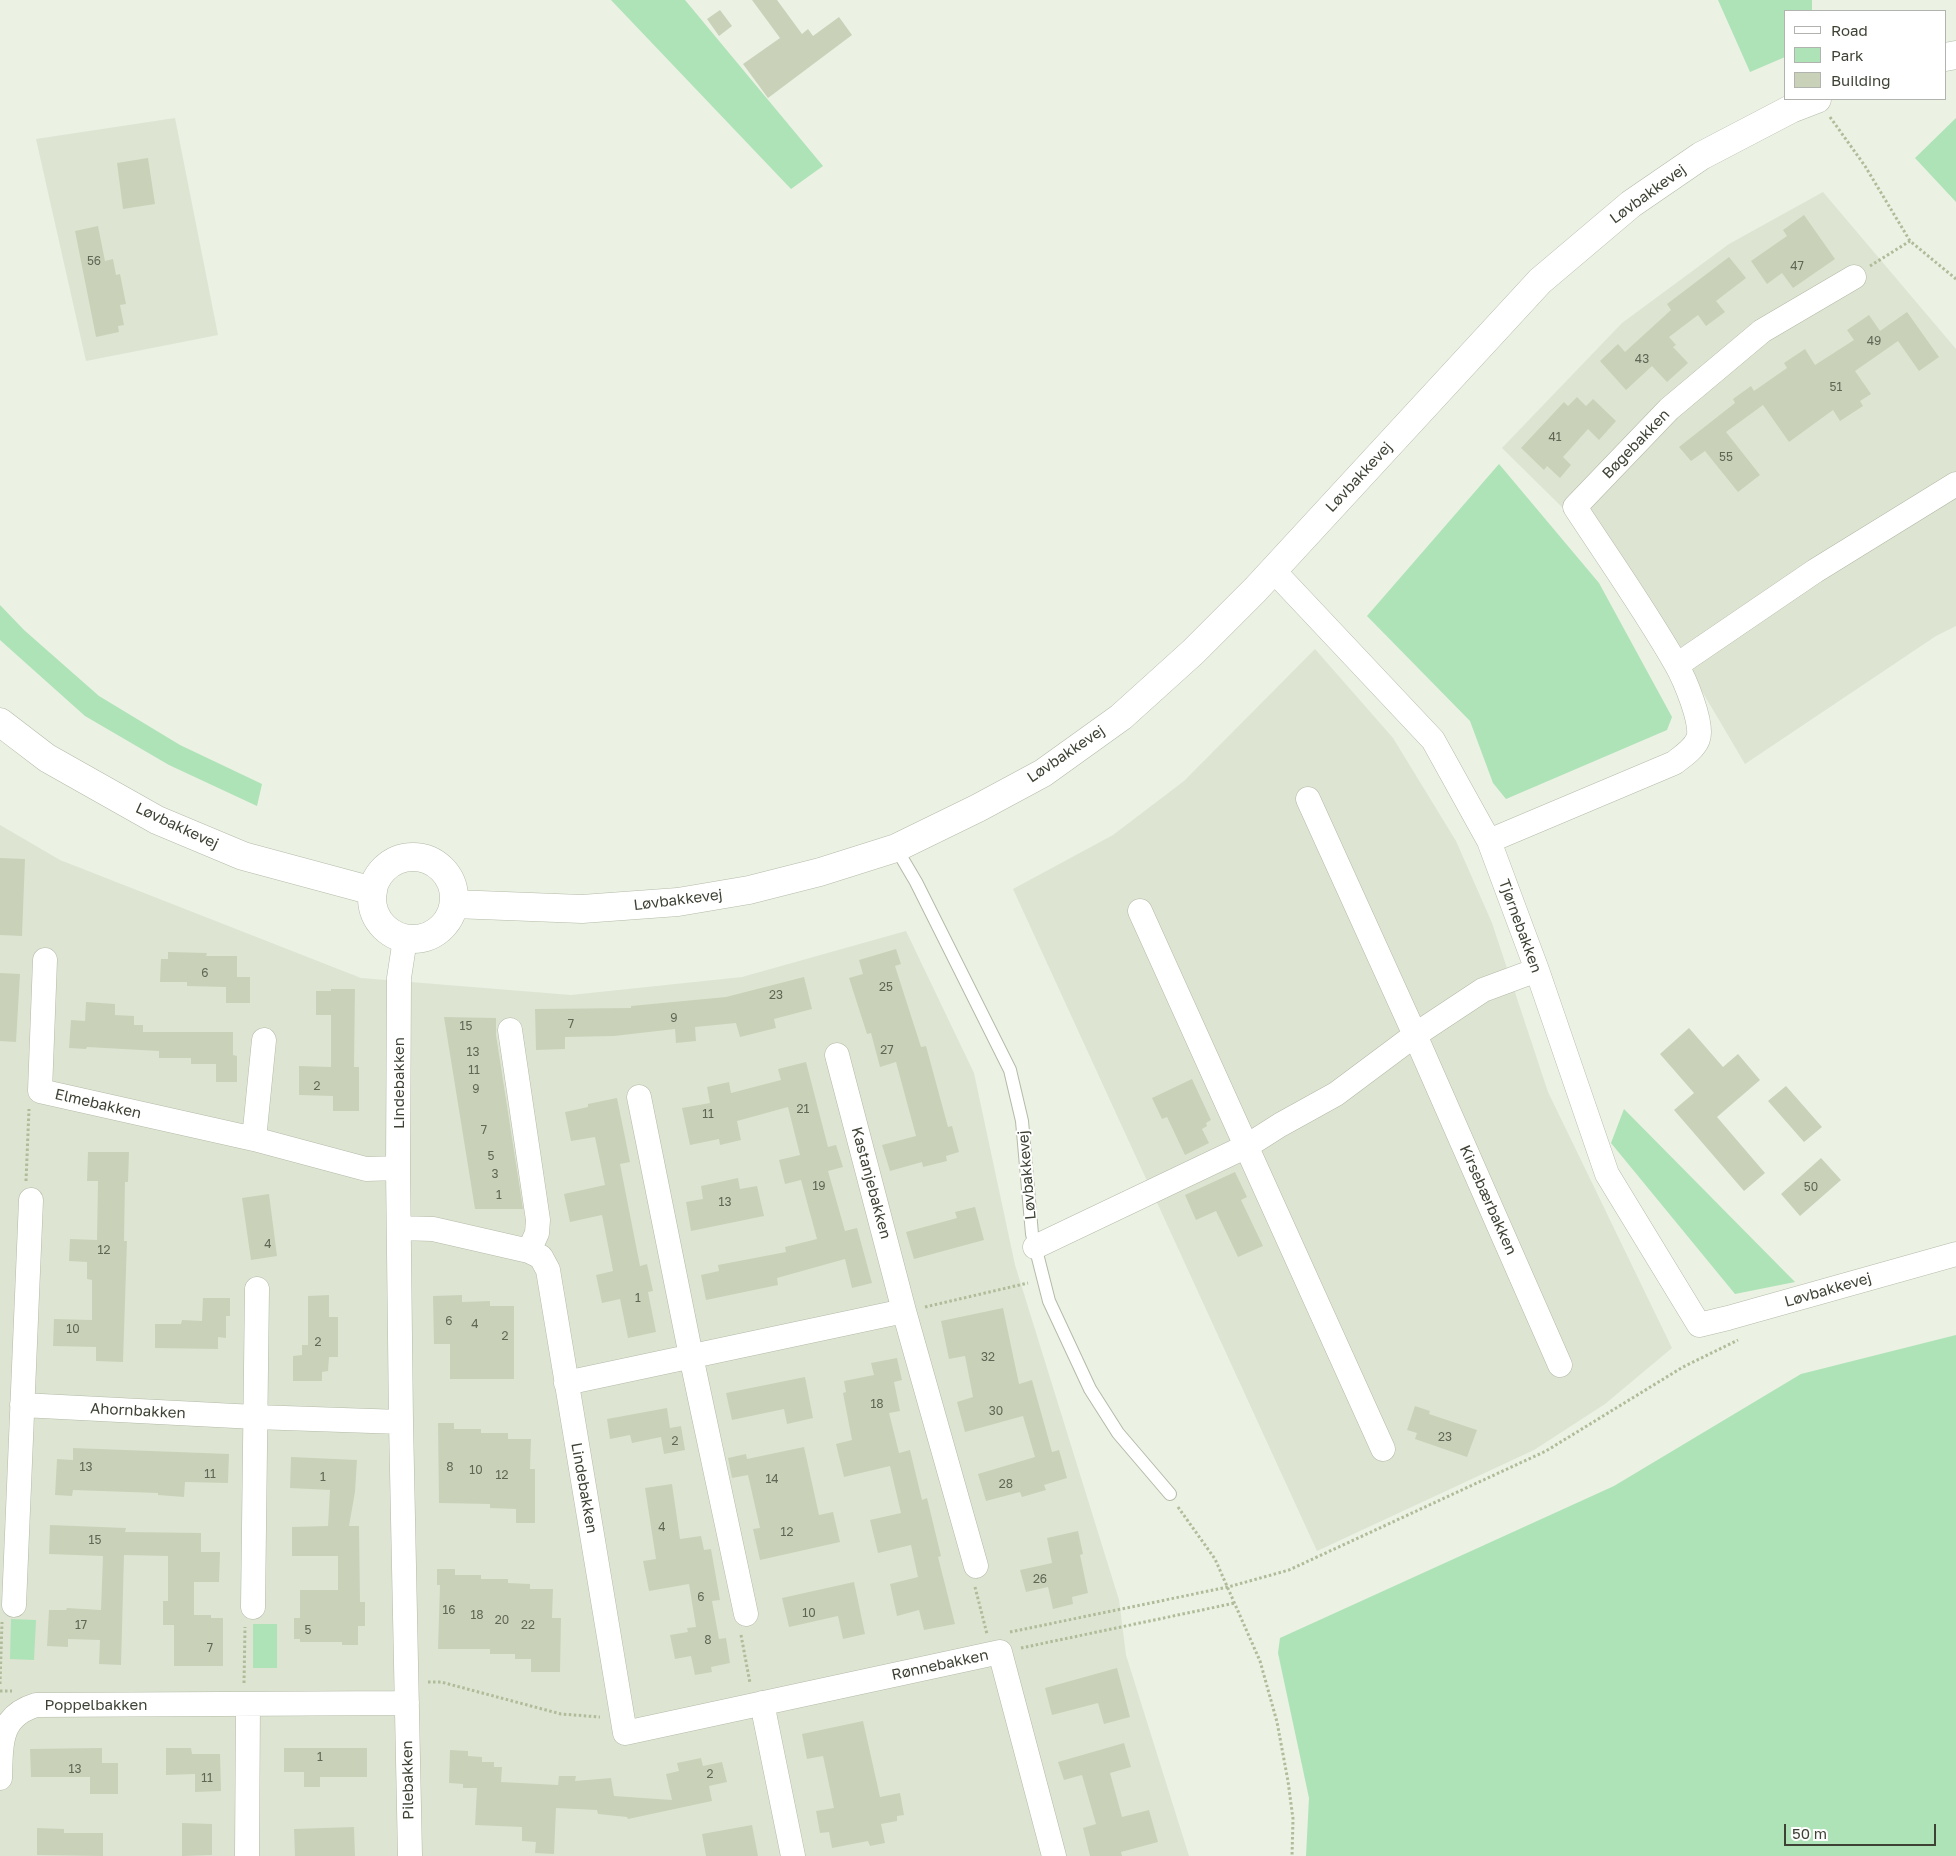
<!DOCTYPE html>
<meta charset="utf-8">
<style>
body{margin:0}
#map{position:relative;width:1956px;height:1856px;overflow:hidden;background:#ebf1e3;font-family:"Golos Text",sans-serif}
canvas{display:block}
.legend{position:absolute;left:1784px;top:10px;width:162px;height:90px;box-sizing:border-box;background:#fff;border:1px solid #b1b3ae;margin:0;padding:6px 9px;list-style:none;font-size:15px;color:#3d4234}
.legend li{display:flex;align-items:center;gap:10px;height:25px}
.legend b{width:25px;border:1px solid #b1b3ae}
.scale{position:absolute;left:1784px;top:1824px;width:152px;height:22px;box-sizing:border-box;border:2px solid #3d4234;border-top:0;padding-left:6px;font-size:15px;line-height:18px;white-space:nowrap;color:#3d4234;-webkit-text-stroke:4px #fff;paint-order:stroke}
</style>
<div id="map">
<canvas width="1956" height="1856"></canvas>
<ul class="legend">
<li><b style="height:6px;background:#fff"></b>Road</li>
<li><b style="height:14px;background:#ade3b6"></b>Park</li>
<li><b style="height:14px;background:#cad1b9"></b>Building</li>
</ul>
<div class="scale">50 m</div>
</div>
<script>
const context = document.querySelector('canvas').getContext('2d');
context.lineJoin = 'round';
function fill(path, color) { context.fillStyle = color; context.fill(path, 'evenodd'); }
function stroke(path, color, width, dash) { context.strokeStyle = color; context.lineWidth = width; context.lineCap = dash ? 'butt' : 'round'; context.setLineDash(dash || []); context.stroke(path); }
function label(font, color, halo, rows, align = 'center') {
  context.font = font + ' "Golos Text",sans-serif'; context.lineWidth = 4; context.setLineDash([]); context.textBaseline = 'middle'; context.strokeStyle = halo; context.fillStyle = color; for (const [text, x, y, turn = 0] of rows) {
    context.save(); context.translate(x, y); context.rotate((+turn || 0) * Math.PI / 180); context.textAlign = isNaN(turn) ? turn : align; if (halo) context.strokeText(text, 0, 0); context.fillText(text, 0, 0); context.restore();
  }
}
const residential = new Path2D(`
 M 175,118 L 218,335 L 86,361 L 36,139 Z
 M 1823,192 L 1956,349 L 1956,626 L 1936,636 L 1745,764 L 1637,581 L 1502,448 L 1622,323 L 1729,244 Z
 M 1315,649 L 1393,738 L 1456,841 L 1492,923 L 1548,1092 L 1672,1348 L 1605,1404 L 1534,1450 L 1317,1551 L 1013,889 L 1113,835 L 1184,781 Z
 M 0,825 L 60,860 L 361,978 L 571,995 L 742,977 L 906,931 L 974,1073 L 1015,1265 L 1119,1600 L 1126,1655 L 1189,1856 L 0,1856 Z`);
const green = new Path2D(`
 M 611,0 L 685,0 L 823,166 L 791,189 Z
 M 1718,0 L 1812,0 L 1812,11 L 1785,11 L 1785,57 L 1750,72 Z
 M 1956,118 L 1956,202 L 1915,158 Z
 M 1499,464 L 1599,583 L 1672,717 L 1667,730 L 1506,799 L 1493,783 L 1470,721 L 1367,616 Z
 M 0,605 L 24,630 L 99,696 L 180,745 L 262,784 L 257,806 L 169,765 L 85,716 L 0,640 Z
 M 1624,1109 L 1795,1282 L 1735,1294 L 1611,1143 Z
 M 1956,1335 L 1956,1856 L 1306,1856 L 1309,1798 L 1278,1653 L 1280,1638 L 1614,1486 L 1801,1374 Z
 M 11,1619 L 36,1620 L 34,1660 L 10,1659 Z
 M 253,1624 L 277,1624 L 277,1668 L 253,1668 Z`);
const building = new Path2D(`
 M 752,0 L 777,0 L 802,34 L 808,29 L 813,36 L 839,17 L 852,35 L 768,98 L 743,64 L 780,38 Z
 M 720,10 L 732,26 L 719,36 L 707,19 Z
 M 148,158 L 155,204 L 123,209 L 117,163 Z
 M 1804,215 L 1835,259 L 1793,288 L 1782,273 L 1767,284 L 1751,261 L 1787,236 L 1783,230 Z
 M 98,226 L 105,261 L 113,259 L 116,275 L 120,274 L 126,304 L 120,305 L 124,325 L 118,326 L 119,332 L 96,337 L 75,231 Z
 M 1729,257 L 1746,278 L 1716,301 L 1725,312 L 1706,326 L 1698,315 L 1669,337 L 1676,345 L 1673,347 L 1688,363 L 1667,382 L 1652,366 L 1626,390 L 1600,361 L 1618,344 L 1625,352 L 1671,310 L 1667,304 Z
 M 1907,312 L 1939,357 L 1919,371 L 1898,341 L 1855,371 L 1871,394 L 1860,401 L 1863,406 L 1840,421 L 1833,410 L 1789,442 L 1763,405 L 1726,432 L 1760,475 L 1738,492 L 1705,451 L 1691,461 L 1679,447 L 1735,403 L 1733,399 L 1751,386 L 1754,391 L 1787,368 L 1784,363 L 1805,349 L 1815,365 L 1854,340 L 1847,330 L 1869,315 L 1880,331 Z
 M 1577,397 L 1586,406 L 1593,399 L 1616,421 L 1599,440 L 1588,429 L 1563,457 L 1571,465 L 1560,478 L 1547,466 L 1544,470 L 1521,448 L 1564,402 L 1568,406 Z
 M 0,858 L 25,859 L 22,936 L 0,935 Z
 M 896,949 L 901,964 L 895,966 L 921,1047 L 926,1046 L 948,1127 L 952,1126 L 959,1152 L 946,1156 L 947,1161 L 923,1167 L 922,1162 L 890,1171 L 882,1145 L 916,1136 L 896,1062 L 880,1067 L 871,1033 L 867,1034 L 849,978 L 863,974 L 859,960 Z
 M 168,952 L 207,953 L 206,956 L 237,956 L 237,977 L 250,977 L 250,1003 L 226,1003 L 226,987 L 187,986 L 187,982 L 160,982 L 161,959 L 168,959 Z
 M 0,973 L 20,974 L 16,1042 L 0,1041 Z
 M 804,977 L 812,1009 L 774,1019 L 776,1028 L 740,1037 L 736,1023 L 695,1027 L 696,1041 L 676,1043 L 675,1029 L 614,1036 L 565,1037 L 565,1049 L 536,1050 L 535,1009 L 631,1008 L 631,1006 L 726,997 Z
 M 331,989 L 355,989 L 354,1067 L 359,1067 L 359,1111 L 333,1111 L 333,1096 L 299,1095 L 299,1066 L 331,1067 L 331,1015 L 316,1015 L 316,991 L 331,991 Z
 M 86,1002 L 115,1004 L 115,1015 L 134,1016 L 134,1025 L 143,1025 L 143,1032 L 233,1032 L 233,1055 L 237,1056 L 237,1082 L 216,1082 L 216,1064 L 191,1064 L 191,1058 L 159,1058 L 159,1051 L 87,1047 L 86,1049 L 69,1048 L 71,1020 L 85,1021 Z
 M 444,1017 L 496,1018 L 496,1035 L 523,1209 L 475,1209 Z
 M 1689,1028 L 1723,1067 L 1738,1054 L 1760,1080 L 1717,1117 L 1765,1173 L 1744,1191 L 1674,1110 L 1694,1093 L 1660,1054 Z
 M 806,1062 L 828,1147 L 836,1145 L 843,1167 L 828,1171 L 845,1231 L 857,1228 L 872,1283 L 852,1288 L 845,1259 L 777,1278 L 778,1285 L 706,1300 L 701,1275 L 719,1271 L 718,1265 L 786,1252 L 785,1247 L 817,1239 L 801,1180 L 785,1184 L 779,1160 L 800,1155 L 788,1107 L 737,1121 L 741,1140 L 720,1145 L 719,1139 L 690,1145 L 682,1108 L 710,1103 L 707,1087 L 729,1082 L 731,1093 L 781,1080 L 778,1069 Z
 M 1192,1079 L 1211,1120 L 1206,1123 L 1207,1126 L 1202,1129 L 1209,1143 L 1185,1155 L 1167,1117 L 1162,1119 L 1152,1098 Z
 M 1786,1086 L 1822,1127 L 1804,1142 L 1768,1101 Z
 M 617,1098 L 630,1162 L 620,1164 L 640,1266 L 647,1264 L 653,1291 L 648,1292 L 656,1332 L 628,1338 L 620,1299 L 602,1303 L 596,1275 L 613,1271 L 602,1215 L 570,1222 L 564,1194 L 605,1185 L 595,1137 L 571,1141 L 565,1112 L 588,1107 L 588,1104 Z
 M 88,1152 L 129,1152 L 128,1182 L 125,1182 L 124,1241 L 127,1241 L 123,1362 L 96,1361 L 96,1347 L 53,1346 L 54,1319 L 92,1320 L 92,1280 L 87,1279 L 87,1262 L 69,1261 L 70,1239 L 97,1240 L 98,1181 L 87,1181 Z
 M 1821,1158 L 1841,1180 L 1800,1216 L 1781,1194 Z
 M 1235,1172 L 1247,1197 L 1241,1200 L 1263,1246 L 1238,1257 L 1216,1211 L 1196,1220 L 1185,1195 Z
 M 738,1178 L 740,1189 L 757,1186 L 764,1216 L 691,1231 L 686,1202 L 703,1199 L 701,1186 Z
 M 269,1194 L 277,1256 L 251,1260 L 242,1198 Z
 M 975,1207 L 984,1240 L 914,1259 L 906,1232 L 957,1218 L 955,1212 Z
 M 329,1295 L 329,1317 L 338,1317 L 338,1357 L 329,1357 L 328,1371 L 322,1372 L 322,1381 L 293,1381 L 293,1356 L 302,1355 L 302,1345 L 308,1345 L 308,1296 Z
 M 462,1295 L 462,1302 L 490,1301 L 490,1306 L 514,1306 L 514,1379 L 450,1379 L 450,1344 L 434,1344 L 433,1296 Z
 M 203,1298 L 230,1298 L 230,1316 L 226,1316 L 226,1338 L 218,1337 L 218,1349 L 155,1348 L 155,1324 L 181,1324 L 182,1320 L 202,1321 Z
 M 1003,1308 L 1019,1384 L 1032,1380 L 1052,1452 L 1059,1450 L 1067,1478 L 1044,1485 L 1046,1490 L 1022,1497 L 1020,1492 L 986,1501 L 978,1474 L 1035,1457 L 1023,1416 L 965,1432 L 957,1402 L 973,1397 L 965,1356 L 949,1359 L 941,1321 Z
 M 897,1358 L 902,1380 L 894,1382 L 900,1411 L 889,1413 L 899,1453 L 910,1450 L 922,1500 L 927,1498 L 941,1556 L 938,1557 L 955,1624 L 924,1630 L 919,1610 L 897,1616 L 890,1584 L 918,1577 L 911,1545 L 878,1553 L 870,1520 L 901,1513 L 890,1466 L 844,1477 L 836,1444 L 852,1440 L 843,1393 L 846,1392 L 844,1381 L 874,1375 L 871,1363 Z
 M 805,1377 L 813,1418 L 787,1424 L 784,1409 L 732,1420 L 726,1393 Z
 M 1415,1406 L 1430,1411 L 1429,1414 L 1477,1430 L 1467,1457 L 1415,1439 L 1417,1433 L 1407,1430 Z
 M 667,1408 L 670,1428 L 681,1426 L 685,1450 L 664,1454 L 661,1437 L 632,1443 L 630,1435 L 610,1439 L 607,1419 Z
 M 438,1423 L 454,1423 L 454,1429 L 481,1429 L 481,1433 L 508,1433 L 508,1439 L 531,1439 L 530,1469 L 535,1469 L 535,1523 L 516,1523 L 516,1509 L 490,1508 L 490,1504 L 439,1503 Z
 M 804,1447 L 819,1515 L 833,1512 L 840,1542 L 760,1560 L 753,1529 L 760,1528 L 748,1475 L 732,1478 L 728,1458 L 746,1454 L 747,1459 Z
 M 73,1448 L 229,1454 L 228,1483 L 185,1482 L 184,1497 L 158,1495 L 158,1493 L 73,1490 L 72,1496 L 55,1495 L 57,1459 L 73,1460 Z
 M 291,1457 L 357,1460 L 355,1492 L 349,1526 L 359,1526 L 360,1602 L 365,1602 L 365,1626 L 358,1626 L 358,1645 L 342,1645 L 342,1642 L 300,1642 L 300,1639 L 294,1639 L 294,1618 L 300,1618 L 300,1590 L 338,1590 L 338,1556 L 292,1556 L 292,1527 L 328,1526 L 330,1490 L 290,1488 Z
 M 672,1484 L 680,1539 L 701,1536 L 704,1550 L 711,1549 L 720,1600 L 712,1601 L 719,1639 L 726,1638 L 730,1663 L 711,1667 L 712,1672 L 695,1675 L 691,1656 L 675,1659 L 670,1635 L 688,1632 L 687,1628 L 696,1627 L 689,1584 L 649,1591 L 643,1561 L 656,1559 L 645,1488 Z
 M 50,1525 L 126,1528 L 125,1532 L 201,1533 L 201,1552 L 220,1552 L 219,1582 L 194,1582 L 194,1615 L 211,1615 L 211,1618 L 223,1618 L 223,1666 L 174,1666 L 174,1625 L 163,1625 L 163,1601 L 168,1601 L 168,1556 L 124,1555 L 121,1665 L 99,1664 L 100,1640 L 68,1639 L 68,1647 L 47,1646 L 49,1610 L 66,1610 L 67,1608 L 101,1610 L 103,1556 L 49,1554 Z
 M 1078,1531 L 1083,1554 L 1080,1555 L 1088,1593 L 1072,1597 L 1073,1604 L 1053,1609 L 1048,1587 L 1026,1592 L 1020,1570 L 1052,1563 L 1047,1538 Z
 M 437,1569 L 455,1569 L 455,1575 L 481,1575 L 481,1579 L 508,1579 L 508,1583 L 530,1584 L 530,1589 L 553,1589 L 552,1618 L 561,1618 L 560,1672 L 531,1672 L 531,1659 L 515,1659 L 515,1654 L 490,1654 L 490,1649 L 438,1649 L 440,1585 L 437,1585 Z
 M 854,1582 L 865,1634 L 843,1639 L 838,1616 L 789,1627 L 782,1598 Z
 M 1117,1668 L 1130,1717 L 1104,1724 L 1098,1703 L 1052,1715 L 1045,1688 Z
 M 863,1721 L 880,1797 L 900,1793 L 904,1815 L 897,1816 L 897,1821 L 881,1824 L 885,1843 L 870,1846 L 868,1841 L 832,1848 L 829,1832 L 820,1833 L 816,1811 L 834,1808 L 823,1756 L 807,1759 L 802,1734 Z
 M 1124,1743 L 1131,1767 L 1110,1773 L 1122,1817 L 1149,1810 L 1158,1842 L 1121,1852 L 1122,1856 L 1090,1856 L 1083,1828 L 1096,1824 L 1082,1775 L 1064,1780 L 1058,1762 Z
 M 102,1748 L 102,1763 L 118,1763 L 118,1794 L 90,1794 L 90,1777 L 31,1777 L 30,1749 Z
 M 166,1748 L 191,1748 L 192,1754 L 220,1754 L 221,1791 L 195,1792 L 195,1774 L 166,1775 Z
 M 284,1748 L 367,1748 L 367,1777 L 320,1777 L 320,1787 L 304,1787 L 304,1772 L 284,1772 Z
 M 450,1750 L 468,1751 L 468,1756 L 482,1757 L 482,1762 L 494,1762 L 494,1767 L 502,1767 L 501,1782 L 558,1785 L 559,1776 L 576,1776 L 575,1781 L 611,1778 L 614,1796 L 672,1800 L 666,1774 L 679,1771 L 677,1763 L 701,1758 L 703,1766 L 722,1762 L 727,1782 L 709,1786 L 712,1801 L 628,1819 L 627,1817 L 598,1814 L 597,1810 L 556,1808 L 554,1854 L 535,1853 L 536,1842 L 522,1841 L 522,1827 L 475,1825 L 477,1788 L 463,1788 L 463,1784 L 449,1783 Z
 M 182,1823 L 212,1824 L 212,1855 L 182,1856 Z
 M 752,1825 L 758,1856 L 706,1856 L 702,1834 Z
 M 354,1827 L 355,1856 L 295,1856 L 294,1829 Z
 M 37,1828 L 64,1829 L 64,1833 L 103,1833 L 103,1856 L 37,1855 Z`);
const path = new Path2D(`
 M 1830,117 L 1865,166 L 1910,241 L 1956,279
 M 1870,266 L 1910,241
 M 26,1181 L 29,1109
 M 925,1307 L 1028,1283
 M 1178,1507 L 1215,1559 L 1260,1661 L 1277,1722 L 1288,1781 L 1293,1819 L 1292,1856
 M 975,1587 L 987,1634
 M 1010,1632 L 1228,1587 L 1289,1570 L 1546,1451 L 1683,1367 L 1738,1340
 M 741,1635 L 750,1683
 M 1021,1648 L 1235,1603
 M 428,1682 L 441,1682 L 561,1714 L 600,1717
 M 244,1683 L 245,1627
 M 0,1684 L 2,1622
 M 0,1691 L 12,1691`);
const service = new Path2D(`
 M 896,848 L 916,882 L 1010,1070 L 1022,1121 L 1032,1234 L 1049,1301 L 1090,1389 L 1118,1433 L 1170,1494`);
const minor = new Path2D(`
 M 1273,570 L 1433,740 L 1489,841 L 1537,970 L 1607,1174 L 1699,1325 L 1728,1318 L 1956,1254
 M 1677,665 L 1815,571 L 1956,484
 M 1308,799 L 1415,1035 L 1560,1365
 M 1489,841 L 1674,763 C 1682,757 1694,749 1698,739 C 1704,724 1684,678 1676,664 C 1645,610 1609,559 1575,507 L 1669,409 L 1762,331 L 1854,277
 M 1140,911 L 1383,1449
 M 405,939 L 399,978 L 398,1168 L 401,1422 L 410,1856
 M 45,960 L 40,1091 L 254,1139 L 366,1169 L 398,1168
 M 510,1030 L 538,1220 L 537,1233 L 529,1251
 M 837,1055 L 904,1311 L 976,1566
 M 639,1097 L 691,1356 L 746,1614
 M 254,1139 L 264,1040
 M 399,1228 L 433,1229 L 529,1251 L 541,1257 L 548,1270 L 625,1733 L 1000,1652 L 1054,1856
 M 1035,1247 L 1247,1146 L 1280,1125 L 1336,1094 L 1415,1035 L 1483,990 L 1537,970
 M 566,1383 L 904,1311
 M 22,1405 L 255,1417 L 401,1422
 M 14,1605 L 31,1200
 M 253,1607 L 257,1289
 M 762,1703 L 793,1856
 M 0,1778 C 1,1741 0,1716 36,1705 L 407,1703
 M 247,1856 L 248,1704`);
const tertiary = new Path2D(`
 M 1945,57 L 1956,55
 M 0,722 L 47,758 L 157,820 L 243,856 L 373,891
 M372 898a41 41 0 1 1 82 0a41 41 0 1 1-82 0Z
 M 454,904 L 582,909 L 678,902 L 749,890 L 820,872 L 896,848 L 978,808 L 1043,773 L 1121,717 L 1193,652 L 1255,590 L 1540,281 L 1631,204 L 1701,156 L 1791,109 L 1817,99`);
const numberNames = [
 ["56",94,261],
 ["47",1797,266],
 ["49",1874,341],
 ["43",1642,359],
 ["51",1836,387],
 ["41",1555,437],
 ["55",1726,457],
 ["6",205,973],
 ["25",886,987],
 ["23",776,995],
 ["9",674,1018],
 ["7",571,1024],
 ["15",466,1026],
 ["27",887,1050],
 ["13",473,1052],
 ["11",474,1070],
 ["2",317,1086],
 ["9",476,1089],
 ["21",803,1109],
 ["11",708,1114],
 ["7",484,1130],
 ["5",491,1156],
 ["3",495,1174],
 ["19",819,1186],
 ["50",1811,1187],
 ["1",499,1195],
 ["13",725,1202],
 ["4",268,1244],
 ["12",104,1250],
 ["1",638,1298],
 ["6",449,1321],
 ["4",475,1324],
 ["10",73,1329],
 ["2",505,1336],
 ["2",318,1342],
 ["32",988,1357],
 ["18",877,1404],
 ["30",996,1411],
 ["23",1445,1437],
 ["2",675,1441],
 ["13",86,1467],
 ["8",450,1467],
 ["10",476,1470],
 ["11",210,1474],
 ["12",502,1475],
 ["1",323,1477],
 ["14",772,1479],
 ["28",1006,1484],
 ["4",662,1527],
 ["12",787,1532],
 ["15",95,1540],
 ["26",1040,1579],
 ["6",701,1597],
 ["16",449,1610],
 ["10",809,1613],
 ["18",477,1615],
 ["20",502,1620],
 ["17",81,1625],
 ["22",528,1625],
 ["5",308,1630],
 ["8",708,1640],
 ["7",210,1648],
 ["1",320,1757],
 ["13",75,1769],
 ["2",710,1774],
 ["11",207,1778]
];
const streetNames = [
 ["Løvbakkevej",1648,194,-36],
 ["Bøgebakken",1636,444,-46],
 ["Løvbakkevej",1359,477,-47],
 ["Løvbakkevej",1066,754,-34],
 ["Løvbakkevej",177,826,25],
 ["Løvbakkevej",678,900,-7],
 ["Tjørnebakken",1520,926,70],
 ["Lindebakken",399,1083,-90],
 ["Elmebakken",98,1104,13],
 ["Løvbakkevej",1027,1175,-95],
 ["Kastanjebakken",871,1183,75],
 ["Kirsebærbakken",1488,1200,66],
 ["Løvbakkevej",1828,1290,-16],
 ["Ahornbakken",138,1411,3],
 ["Lindebakken",584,1488,80],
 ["Rønnebakken",940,1665,-12],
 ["Poppelbakken",96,1705],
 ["Pilebakken",408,1780,-91]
];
fill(residential, '#dde4d2');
fill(green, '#ade3b6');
fill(building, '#cad1b9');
stroke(service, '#b3bba7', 14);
stroke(minor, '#b3bba7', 25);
stroke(tertiary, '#b3bba7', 29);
stroke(path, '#b0bc99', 3, [2.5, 2.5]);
stroke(service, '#fff', 12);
stroke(minor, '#fff', 24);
stroke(tertiary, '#fff', 28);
label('12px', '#606655', null, numberNames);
label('15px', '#3d4234', '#fff', streetNames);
</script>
